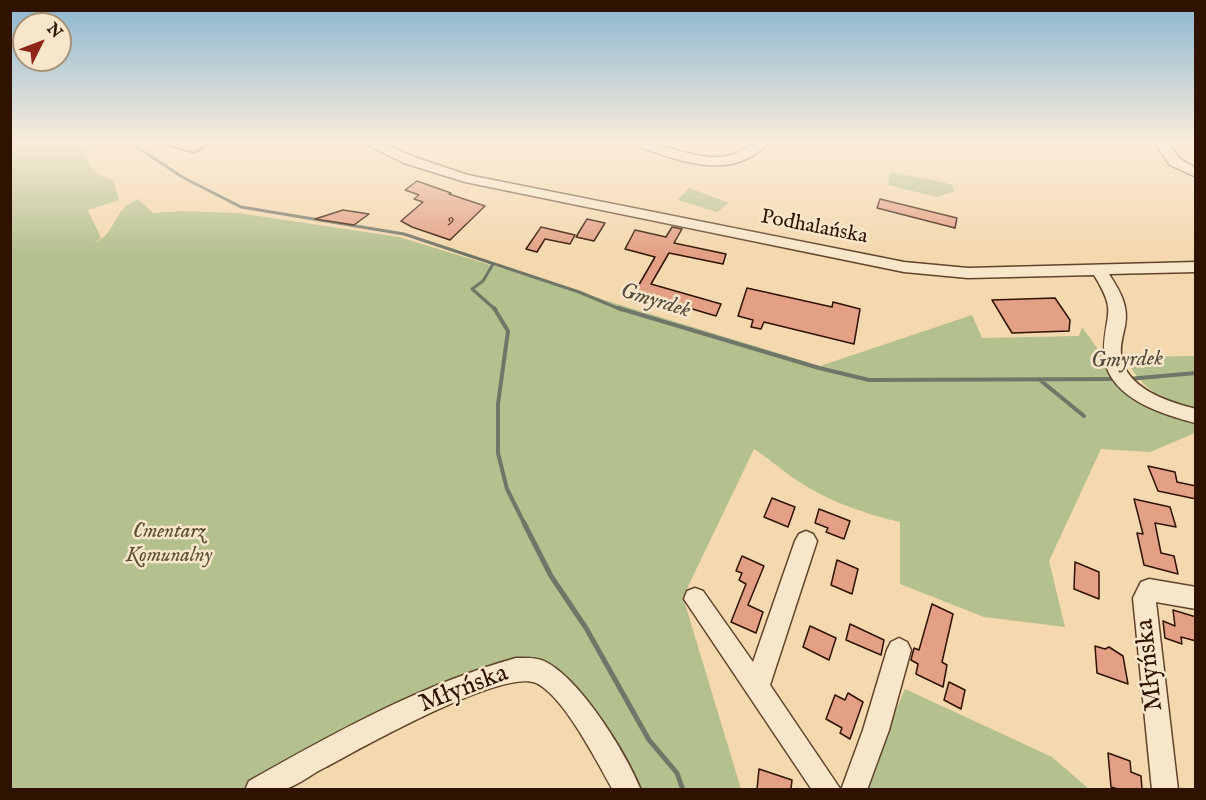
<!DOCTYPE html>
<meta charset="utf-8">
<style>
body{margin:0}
#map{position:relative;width:1206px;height:800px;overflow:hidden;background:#f4d8ae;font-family:"IM FELL English",serif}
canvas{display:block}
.frame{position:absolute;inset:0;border:12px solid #2f1200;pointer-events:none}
.north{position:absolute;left:12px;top:12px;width:60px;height:60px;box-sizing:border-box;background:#f8e6ca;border:2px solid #a89179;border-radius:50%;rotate:48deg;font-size:16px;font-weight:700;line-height:24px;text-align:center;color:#2f1200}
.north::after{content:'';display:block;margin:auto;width:21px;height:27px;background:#8f2418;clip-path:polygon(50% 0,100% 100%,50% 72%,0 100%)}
</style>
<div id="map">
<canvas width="1206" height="800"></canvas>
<div class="frame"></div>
<div class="north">N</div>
</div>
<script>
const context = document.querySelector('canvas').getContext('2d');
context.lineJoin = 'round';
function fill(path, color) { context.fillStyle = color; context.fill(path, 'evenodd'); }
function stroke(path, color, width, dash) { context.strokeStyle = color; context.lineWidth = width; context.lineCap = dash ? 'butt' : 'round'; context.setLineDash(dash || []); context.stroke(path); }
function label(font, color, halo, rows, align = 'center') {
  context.font = font + ' "IM FELL English",serif'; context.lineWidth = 5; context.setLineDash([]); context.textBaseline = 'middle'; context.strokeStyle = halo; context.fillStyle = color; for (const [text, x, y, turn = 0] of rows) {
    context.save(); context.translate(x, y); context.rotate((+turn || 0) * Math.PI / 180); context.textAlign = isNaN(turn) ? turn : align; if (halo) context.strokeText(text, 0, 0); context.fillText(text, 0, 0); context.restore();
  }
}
const green = new Path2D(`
 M 10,142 L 106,142 L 85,151 C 90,169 95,174 113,180 L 119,200 L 88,210 L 101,238 L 94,243 C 119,232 109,212 138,199 L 153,213 L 182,211 L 238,213 L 399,237 L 820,366 L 972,315 L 982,338 L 1079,336 L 1082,327 L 1115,373 L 1143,399 L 1195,424 L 1195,433 L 1150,452 L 1101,449 L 1049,561 L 1065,627 L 984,617 L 900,584 L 900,522 C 861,513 825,500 792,477 C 779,468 767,457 754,449 L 683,597 L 741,789 L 642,789 L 603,735 L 539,678 L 520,675 L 242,789 L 11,789 Z
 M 890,172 L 951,184 L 955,191 L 937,197 L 888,185 Z
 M 689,188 L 729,203 L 717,212 L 677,200 Z
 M 1195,356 L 1195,408 C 1159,400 1143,389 1124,357 Z
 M 905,689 L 1052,757 L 1089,789 L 862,790 Z`);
const streamFar2 = new Path2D(`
 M 129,142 L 184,178 L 241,207 L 404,234 L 579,292 L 622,310
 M 493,264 L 483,281 L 472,289 L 496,310`);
const streamFar1 = new Path2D(`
 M 494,308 L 508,331 L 498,404 L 498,453 L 507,489 L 525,525
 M 618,308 L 819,368 L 869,380 L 1117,379
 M 1128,379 L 1196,373
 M 1040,380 L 1084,416`);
const stream = new Path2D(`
 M 524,523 L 551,576 L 586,628 L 649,740 L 677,773 L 683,790`);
const building = new Path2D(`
 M 166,142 L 214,142 L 194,153 L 166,145 Z
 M 417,181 L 451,193 L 449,194 L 485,206 L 450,240 L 412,227 L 401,221 L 423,202 L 414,199 L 419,195 L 405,190 Z
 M 880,199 L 957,218 L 955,228 L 877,208 Z
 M 343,210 L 369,214 L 354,225 L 315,219 Z
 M 587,219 L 605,223 L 594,241 L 576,237 Z
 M 541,227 L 575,235 L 570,244 L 545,239 L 537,252 L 526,249 Z
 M 672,227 L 682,229 L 674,243 L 726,254 L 723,264 L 669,253 L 651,284 L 721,304 L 716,316 L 645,295 L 643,298 L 633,295 L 655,257 L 625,249 L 635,230 L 666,237 Z
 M 747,288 L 832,307 L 833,302 L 860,309 L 854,344 L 764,322 L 761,329 L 751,327 L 753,320 L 738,316 Z
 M 1055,298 L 1070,320 L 1069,331 L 1012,333 L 992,300 Z
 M 1148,466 L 1175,472 L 1177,482 L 1196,486 L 1196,499 L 1158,491 Z
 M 772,498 L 795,507 L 788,527 L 764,517 Z
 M 1134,499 L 1170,507 L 1176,527 L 1155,523 L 1161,553 L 1174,556 L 1178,574 L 1144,565 L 1137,533 L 1143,534 Z
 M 819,509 L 850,521 L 844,539 L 826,532 L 828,528 L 815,523 Z
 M 742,556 L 764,566 L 748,605 L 763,612 L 756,633 L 731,622 L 746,584 L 739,580 L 742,573 L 736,571 Z
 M 837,560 L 858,569 L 852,594 L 831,585 Z
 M 1075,562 L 1099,572 L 1099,599 L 1074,589 Z
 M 932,604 L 953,614 L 942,662 L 947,665 L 943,687 L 916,674 L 918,664 L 911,660 L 914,648 L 919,650 Z
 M 1173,610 L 1196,617 L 1196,641 L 1181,637 L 1182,644 L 1165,638 L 1163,621 L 1175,626 Z
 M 850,624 L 884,640 L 881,655 L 846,640 Z
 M 810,626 L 836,638 L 829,660 L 803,647 Z
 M 1095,646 L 1105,649 L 1109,647 L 1123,656 L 1128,684 L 1097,673 Z
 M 949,682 L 965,690 L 961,709 L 944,700 Z
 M 848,693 L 863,702 L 850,739 L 840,733 L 842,728 L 826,719 L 835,695 L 845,700 Z
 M 1108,753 L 1130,761 L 1131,772 L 1141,776 L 1142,789 L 1118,789 L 1111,787 Z
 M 759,769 L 792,780 L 791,789 L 757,789 Z`);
const minor = new Path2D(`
 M 362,142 L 379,142 L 414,157 L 468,175 L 904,262 L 968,268 L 1196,262 L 1196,272 L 1109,274 C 1120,291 1129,306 1125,326 C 1123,335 1120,345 1121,354 C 1124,388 1168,402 1196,409 L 1196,423 C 1160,414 1103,396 1104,350 C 1105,311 1118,314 1094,275 L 968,278 L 904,272 L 465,182 L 404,163 Z
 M 632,142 C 675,142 716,176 754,142 L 768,142 C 740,175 699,167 663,155 C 653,151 640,149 632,142 Z
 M 1154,142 L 1167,142 L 1180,159 L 1196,168 L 1196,177 L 1170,165 Z
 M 806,531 L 813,534 L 817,541 L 770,685 L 841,790 L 812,790 L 684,599 L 687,591 L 695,588 L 703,591 L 753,662 L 795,541 L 799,534 Z
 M 1149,579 L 1196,587 L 1196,609 L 1156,602 L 1178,790 L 1152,790 L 1133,598 L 1141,582 Z
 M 899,638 L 907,642 L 911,650 L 889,730 L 867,790 L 841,790 L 863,730 L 887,650 L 891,642 Z
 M 516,658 C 526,658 535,657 544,661 C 580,678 626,753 641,790 L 613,790 C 597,762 564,696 536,683 C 503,668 361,748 326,767 C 313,773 300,784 286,789 C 275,793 257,790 245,790 L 249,781 C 334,733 422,684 516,658 Z`);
const farNumbernames = [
 ["9",451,221]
];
const streetNames = [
 ["Podhalańska",814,228,11]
];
const parkNames = [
 ["Cmentarz",169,533],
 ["Komunalny",169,557]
];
const waterNames = [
 ["Gmyrdek",655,302,17],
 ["Gmyrdek",1127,361,-2]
];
const nearStreetnames = [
 ["Młyńska",1151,665,-96],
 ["Młyńska",464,690,-21]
];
fill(green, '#b5c08f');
stroke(streamFar2, '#707668', 3);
stroke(streamFar1, '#707668', 4);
stroke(stream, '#707668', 5);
fill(building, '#e3a085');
stroke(building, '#2f1200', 1.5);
stroke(minor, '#60442c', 3);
fill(minor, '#f8e6ca');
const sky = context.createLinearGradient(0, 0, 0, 254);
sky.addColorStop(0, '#89b6d0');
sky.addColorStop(0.56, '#faeddb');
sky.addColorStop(1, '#faeddb00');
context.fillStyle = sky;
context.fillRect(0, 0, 1206, 254);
label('15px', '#5c3621', null, farNumbernames);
label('21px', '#2f1200', '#f8e6ca', streetNames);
label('italic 21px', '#5e4f32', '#f8e6ca', parkNames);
label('italic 22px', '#554c3d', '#f8e6ca', waterNames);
label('26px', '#2f1200', '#f8e6ca', nearStreetnames);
</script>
